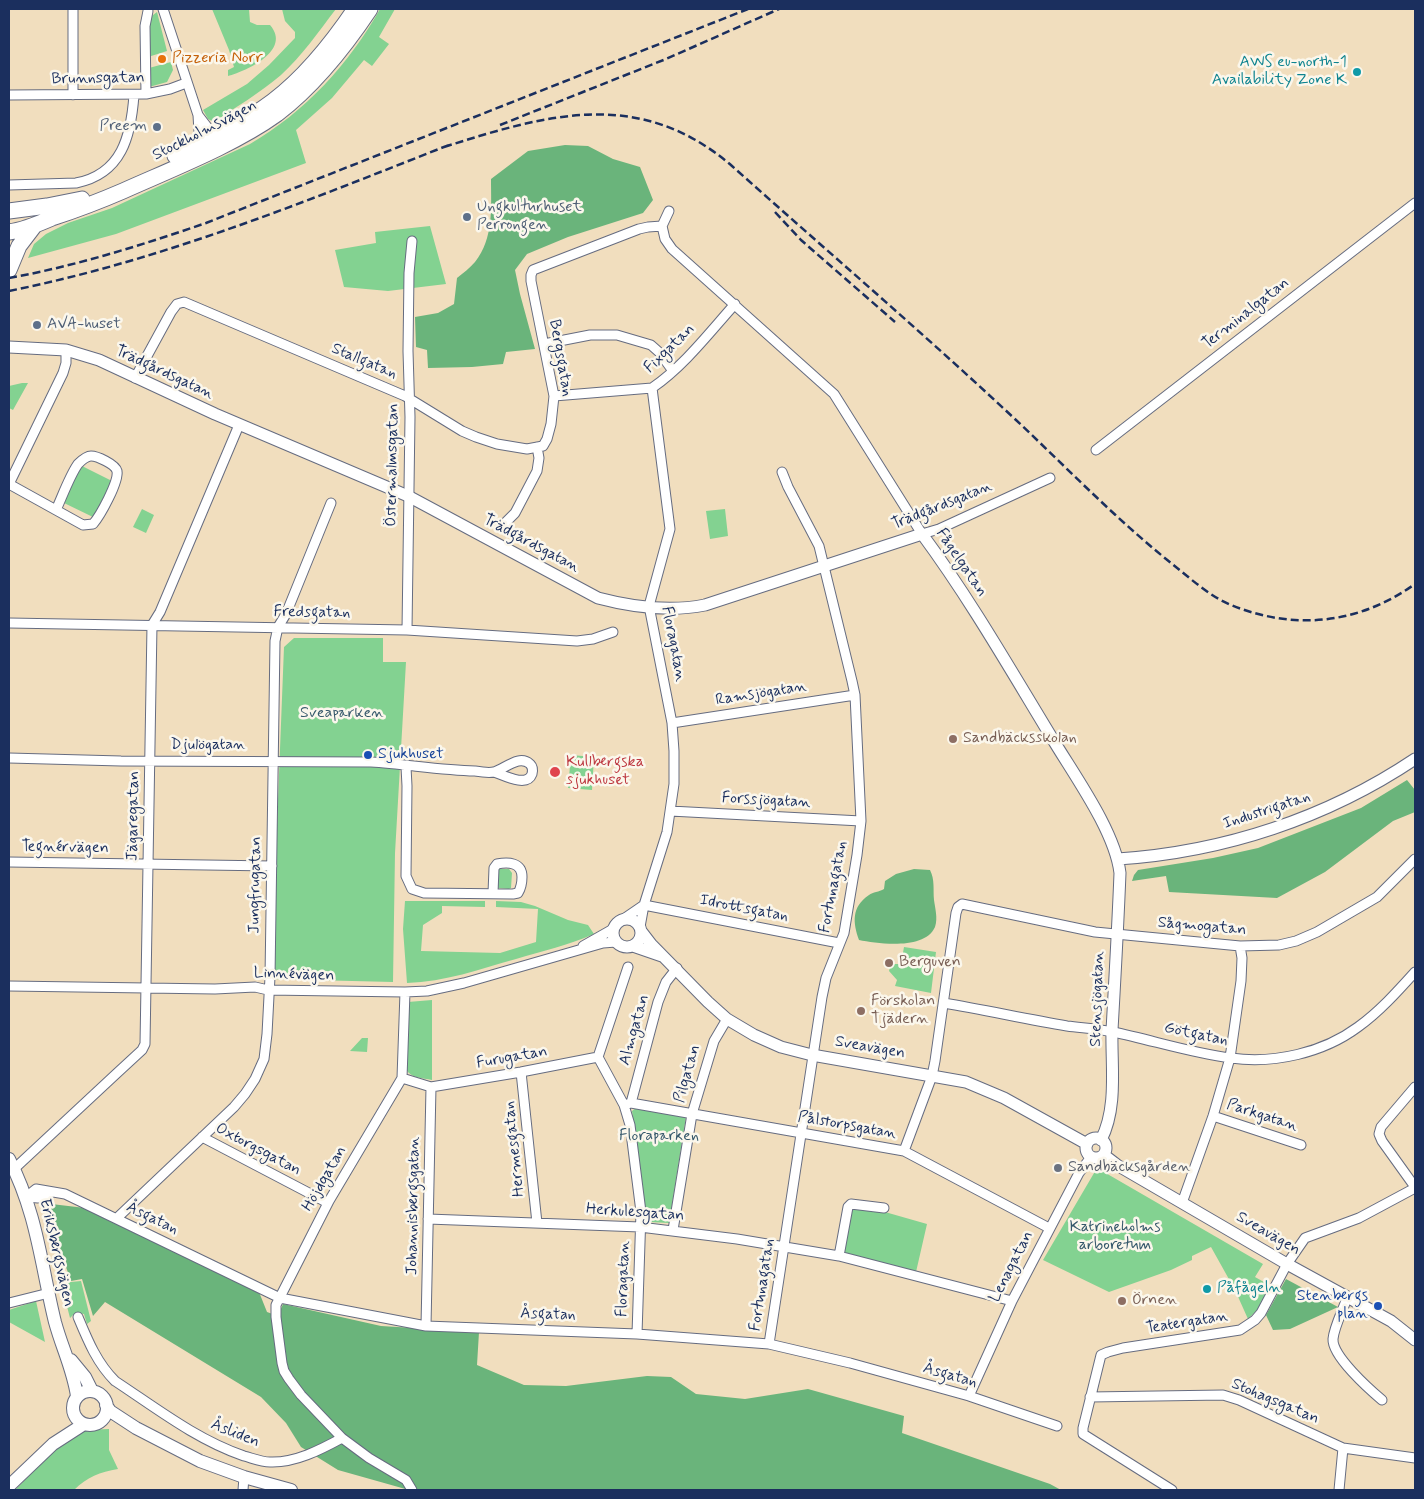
<!DOCTYPE html>
<meta charset="utf-8">
<style>
body{margin:0}
#map{position:relative;width:1424px;height:1499px;overflow:hidden;background:#f1debe;font-family:Mynerve,sans-serif}
canvas{display:block}
.frame{position:absolute;inset:0;border:10px solid #1b2f5e;pointer-events:none}
</style>
<div id="map">
<canvas width="1424" height="1499"></canvas>
<div class="frame"></div>
</div>
<script>
const context = document.querySelector('canvas').getContext('2d');
context.lineJoin = 'round';
function fill(path, color) { context.fillStyle = color; context.fill(path, 'evenodd'); }
function stroke(path, color, width, dash) { context.strokeStyle = color; context.lineWidth = width; context.lineCap = dash ? 'butt' : 'round'; context.setLineDash(dash || []); context.stroke(path); }
function label(font, color, halo, rows, align = 'center') {
  context.font = font + ' Mynerve,sans-serif'; context.lineWidth = 5; context.setLineDash([]); context.textBaseline = 'middle'; context.strokeStyle = halo; context.fillStyle = color; for (const [text, x, y, turn = 0] of rows) {
    context.save(); context.translate(x, y); context.rotate((+turn || 0) * Math.PI / 180); context.textAlign = isNaN(turn) ? turn : align; if (halo) context.strokeText(text, 0, 0); context.fillText(text, 0, 0); context.restore();
  }
}
const green = new Path2D(`
 M 212,9 L 249,9 L 250,22 L 257,25 L 270,25 C 292,50 247,71 228,76 L 228,70 L 234,67 L 229,50 Z
 M 282,9 L 336,9 C 319,31 302,56 281,75 C 260,93 236,107 214,122 L 208,119 L 203,110 L 247,84 L 269,65 L 295,38 L 295,32 L 285,21 Z
 M 380,9 L 395,9 L 379,37 L 389,44 L 372,66 L 364,60 L 332,98 L 296,130 L 306,163 L 116,234 L 28,258 L 34,244 L 46,234 L 68,223 L 112,208 L 250,144 C 305,112 349,64 380,9 Z
 M 157,12 L 167,51 L 148,57 L 149,18 Z
 M 171,62 L 173,70 L 167,82 L 149,87 L 149,68 Z
 M 430,226 L 446,284 L 388,291 L 344,287 L 335,250 L 376,243 L 375,232 Z
 M 22,383 L 28,383 L 13,410 L 9,408 L 9,386 Z
 M 80,465 L 112,481 L 95,518 L 62,502 Z
 M 142,509 L 154,515 L 146,533 L 133,527 Z
 M 725,509 L 728,536 L 710,539 L 706,511 Z
 M 294,638 L 383,638 L 383,662 L 406,662 L 395,853 L 393,982 L 271,979 L 284,647 Z
 M 571,755 L 594,757 L 592,790 L 568,788 Z
 M 498,869 L 509,869 L 512,873 L 511,888 L 509,889 L 497,888 Z
 M 405,901 L 485,901 L 485,907 L 442,906 L 442,913 L 423,925 L 421,951 L 500,953 L 536,942 L 538,909 L 496,907 L 496,901 L 521,902 L 535,906 L 568,920 L 588,925 L 594,934 C 568,945 543,951 516,959 C 480,969 445,982 407,983 L 403,929 Z
 M 904,947 L 936,952 L 931,993 L 895,986 L 897,980 L 889,971 L 891,964 L 901,964 Z
 M 432,1000 L 432,1080 C 423,1078 410,1078 406,1069 L 408,1002 Z
 M 362,1038 L 368,1038 L 367,1052 L 350,1051 Z
 M 636,1108 L 686,1117 L 669,1223 L 649,1222 L 645,1212 L 632,1111 Z
 M 1097,1168 L 1263,1264 L 1255,1277 L 1271,1286 L 1261,1306 L 1248,1319 L 1235,1290 L 1211,1247 L 1192,1256 L 1192,1260 L 1171,1270 L 1109,1292 L 1043,1260 Z
 M 852,1206 L 885,1212 L 927,1224 L 916,1272 L 843,1253 Z
 M 81,1281 L 91,1321 L 87,1324 L 84,1314 L 75,1313 L 70,1318 L 61,1283 Z
 M 36,1301 L 45,1342 L 9,1322 L 9,1310 Z
 M 109,1429 L 109,1450 L 118,1469 C 100,1472 87,1477 74,1490 L 15,1490 L 66,1439 L 84,1430 Z`);
const forest = new Path2D(`
 M 565,145 L 588,146 L 613,159 L 640,167 L 653,200 L 643,213 L 568,237 L 527,254 L 515,270 L 520,294 L 535,349 L 506,352 L 503,364 L 472,367 L 428,368 L 427,350 L 416,347 L 415,317 L 438,313 L 454,304 L 457,278 C 463,273 470,268 475,262 C 494,238 491,208 491,179 L 528,151 Z
 M 1407,780 L 1415,790 L 1415,812 L 1393,821 L 1325,872 L 1277,898 L 1169,892 L 1166,876 L 1132,881 L 1134,875 L 1138,870 L 1213,858 L 1258,848 L 1361,808 Z
 M 914,869 L 930,870 C 935,880 933,889 934,900 C 935,908 938,918 935,927 C 925,950 879,944 859,940 C 853,923 851,907 869,895 C 873,892 879,892 884,889 L 885,881 L 896,874 Z
 M 43,1203 L 85,1208 L 259,1292 L 267,1312 L 278,1316 L 283,1304 L 381,1326 L 479,1332 L 477,1365 L 524,1385 L 566,1386 L 647,1376 L 671,1377 L 696,1394 L 745,1399 L 808,1389 L 904,1416 L 902,1433 L 1050,1484 L 1061,1490 L 409,1490 L 338,1470 L 301,1447 L 286,1423 L 261,1397 L 105,1302 L 93,1316 L 82,1279 L 71,1281 Z
 M 1286,1279 L 1338,1307 L 1290,1329 L 1273,1330 L 1266,1315 Z`);
const minor = new Path2D(`
 M 73,9 L 73,95
 M 163,9 L 198,115 L 199,132 L 207,140
 M 146,94 L 145,26 L 148,11
 M 9,95 L 146,94 L 170,89 L 186,83
 M 198,115 L 208,128 L 207,140
 M 9,185 L 76,183 C 122,174 131,136 134,95
 M 662,226 L 665,239 L 672,249 L 834,394 L 922,534 L 939,529 L 1050,478
 M 544,344 L 590,335 L 617,335 L 651,345 L 660,353 L 673,371
 M 135,378 L 171,312 L 177,304 L 184,302 L 405,396 L 462,431 L 476,437 L 497,444 L 527,449 L 543,446 L 547,439 L 551,424 L 554,396 L 531,281 L 531,275 L 533,270 L 639,229 L 648,227 L 662,226 L 669,211
 M 554,396 L 652,388 C 684,366 709,333 735,304
 M 1096,450 L 1415,203
 M 9,484 L 83,525 L 93,524 C 100,516 119,482 117,471 C 115,464 97,456 91,456 C 86,456 81,461 78,464 C 70,475 62,497 56,510
 M 9,484 L 63,373 L 66,363 L 66,350
 M 504,524 L 515,513 L 537,471 L 539,458 L 537,447
 M 9,623 L 407,630 L 577,641 L 593,639 L 613,632
 M 407,630 L 410,417 L 408,351 L 409,273 L 412,241
 M 672,723 L 855,695
 M 9,758 L 121,761 L 371,762 C 405,764 440,770 475,771 C 481,772 489,773 494,772 C 505,769 519,754 530,764 C 533,767 533,770 532,774 C 527,788 503,775 494,772
 M 406,767 L 407,786 L 406,876 L 412,889 L 424,893 L 513,894 L 518,893 C 521,888 522,883 522,877 C 522,862 508,862 497,864 L 494,868 L 493,893
 M 670,811 L 861,821
 M 9,862 L 272,866
 M 644,905 L 839,943
 M 625,918 L 644,905
 M 640,927 L 644,905 L 667,832 L 674,784 L 674,751 L 672,723 L 649,606 L 670,529 L 652,388
 M 583,946 L 613,929
 M 628,967 L 598,1057 L 624,1105 L 630,1125 L 641,1212 L 637,1334
 M 9,986 L 215,989 L 255,987 L 268,990 L 405,992 L 427,991 L 464,983 L 603,943 L 616,942
 M 405,992 L 402,1078 L 329,1201 L 276,1305 L 276,1317 L 282,1363 L 284,1371 L 289,1379 L 301,1395 L 342,1438 L 369,1458 L 406,1480 L 412,1490
 M 944,1003 C 985,1010 1026,1019 1067,1026 C 1082,1028 1098,1029 1113,1032 C 1152,1040 1191,1053 1231,1058 C 1274,1064 1323,1053 1358,1027 C 1379,1012 1397,992 1415,972
 M 521,1072 L 537,1223
 M 402,1078 L 431,1087 L 521,1072 L 598,1057
 M 1415,1087 L 1381,1127 L 1379,1134 L 1382,1141 L 1415,1187
 M 631,1103 L 658,1002 L 666,982 L 677,968
 M 624,1105 L 631,1103 L 904,1151 L 1049,1228
 M 1213,1116 L 1301,1145
 M 202,1137 L 328,1203
 M 904,1151 L 932,1076 L 935,1061 L 956,913 L 958,907 L 962,904 L 1095,932 L 1240,946 L 1279,945 L 1296,941 L 1317,932 L 1377,897 L 1415,859
 M 14,1169 L 116,1074 L 142,1050 L 145,1044 L 152,625 L 160,612 L 239,425
 M 26,1197 L 36,1189 L 65,1194 L 280,1298 L 426,1326 L 637,1334 L 769,1344 L 850,1363 L 969,1396 L 1057,1426
 M 26,1197 L 38,1198 L 52,1192
 M 1182,1203 L 1213,1116 L 1230,1058 L 1241,981 L 1242,958 L 1240,946
 M 117,1218 L 234,1107 L 245,1094 L 255,1079 L 264,1059 L 267,1034 L 270,977 L 275,641 L 278,627 L 286,614 L 331,503
 M 428,1219 L 640,1227 L 737,1239 L 839,1256 L 1012,1301
 M 673,1230 L 692,1114 L 714,1041 L 727,1019
 M 839,1256 L 848,1207 L 851,1204 L 884,1208
 M 1347,1298 C 1343,1310 1334,1327 1333,1339 C 1332,1356 1369,1389 1382,1400
 M 9,1303 L 49,1293
 M 78,1317 C 88,1341 97,1363 115,1381 C 156,1408 197,1440 244,1456 C 252,1458 261,1462 270,1462 C 295,1463 320,1450 342,1438
 M 426,1326 L 431,1087
 M 769,1344 L 822,997 L 826,978 L 844,933 L 857,855 L 861,821 L 855,695 L 852,681 L 819,546 L 788,487 L 782,472
 M 969,1396 L 1012,1301 L 1079,1173 L 1091,1157
 M 1090,1397 L 1223,1395 L 1239,1400 L 1343,1448 L 1415,1458
 M 243,1490 L 244,1477
 M 1172,1490 L 1083,1434 L 1083,1428 L 1101,1355 L 1108,1352 L 1123,1348 L 1240,1330 L 1255,1320 L 1261,1313 L 1287,1264 L 1305,1238 L 1359,1218 L 1415,1188
 M 1339,1490 L 1343,1448`);
const tertiary = new Path2D(`
 M 9,347 L 66,350 L 99,360 L 215,414 L 408,496 L 598,598 C 632,607 670,612 705,605 L 922,534 C 970,599 1010,669 1052,738 C 1074,775 1115,831 1120,873 C 1118,925 1115,977 1112,1030 C 1111,1065 1118,1107 1101,1140
 M 1118,859 C 1224,852 1327,818 1415,759
 M613 933a14 14 0 1 1 28 0a14 14 0 1 1-28 0Z
 M 641,931 L 651,944 L 708,1002 L 727,1019 L 754,1035 L 781,1047 L 812,1055 L 966,1082 L 1004,1098 L 1087,1144
 M 633,946 L 662,956
 M1086 1148a10 10 0 1 1 20 0a10 10 0 1 1-20 0Z
 M 1104,1155 L 1117,1165 L 1287,1264 L 1391,1321 L 1415,1340`);
const secondary = new Path2D(`
 M 9,1159 C 37,1213 41,1265 55,1322 C 62,1348 73,1369 77,1396
 M 71,1360 L 85,1377 L 92,1391
 M73 1408a17 17 0 1 1 34 0a17 17 0 1 1-34 0Z
 M 106,1405 L 110,1411 L 136,1428 L 200,1461 L 244,1477 L 291,1490
 M 9,1486 L 53,1444 L 84,1424`);
const primary = new Path2D(`
 M 175,156 C 208,140 244,123 273,101 C 306,76 332,43 355,9
 M 9,211 L 47,206 L 82,199
 M 9,232 C 24,230 38,224 52,218 C 76,210 100,201 123,191 C 172,169 234,145 277,114 C 315,85 344,48 370,9
 M 9,270 L 19,246 L 35,225`);
const rail = new Path2D(`
 M 500,125 L 666,59 L 779,9
 M 444,147 C 548,114 640,87 732,166 C 827,251 923,333 1016,420 C 1067,468 1116,519 1171,563 C 1190,578 1209,596 1231,605 C 1295,631 1359,624 1415,584
 M 775,212 L 801,240 L 895,322
 M 9,278 C 76,266 142,245 206,223 L 748,9
 M 9,291 C 163,260 304,202 449,145`);
const markers = [
 [162,59,5,"#e8710a"],
 [1357,72,5,"#0f9aa8"],
 [157,127,5,"#5c6f8a"],
 [467,217,5,"#5c6f8a"],
 [37,325,5,"#5c6f8a"],
 [953,739,5,"#8d6e63"],
 [368,755,5,"#1a4fb4"],
 [555,772,6,"#e0444e"],
 [889,963,5,"#8d6e63"],
 [861,1011,5,"#8d6e63"],
 [1058,1168,5,"#6b7280"],
 [1207,1289,5,"#0f9aa8"],
 [1122,1301,5,"#8d6e63"],
 [1378,1306,5,"#1a4fb4"]
];
const foodNames = [
 ["Pizzeria Norr",172,59]
];
const cultureNames = [
 ["AWS eu-north-1",1347,63],
 ["Availability Zone K",1347,81],
 ["Påfågeln",1217,1289,"left"]
];
const streetNames = [
 ["Brunnsgatan",98,79,-1],
 ["Stockholmsvägen",205,131,-27],
 ["Terminalgatan",1246,314,-38],
 ["Fixgatan",670,349,-44],
 ["Bergsgatan",560,358,80],
 ["Stallgatan",364,362,23],
 ["Trädgårdsgatan",164,373,25],
 ["Östermalmsgatan",393,465,-89],
 ["Trädgårdsgatan",942,506,-22],
 ["Trädgårdsgatan",531,544,28],
 ["Fågelgatan",961,563,56],
 ["Fredsgatan",312,613,1],
 ["Floragatan",673,644,79],
 ["Ramsjögatan",761,694,-9],
 ["Djulögatan",208,746],
 ["Forssjögatan",766,801,3],
 ["Industrigatan",1267,811,-18],
 ["Jägaregatan",134,816,-89],
 ["Tegnérvägen",65,848,1],
 ["Jungfrugatan",256,885,-89],
 ["Fortunagatan",834,887,-79],
 ["Idrottsgatan",744,909,11],
 ["Sågmogatan",1202,927,5],
 ["Linnévägen",294,975,2],
 ["Stensjögatan",1098,999,-88],
 ["Almgatan",635,1030,-74],
 ["Götgatan",1196,1035,12],
 ["Sveavägen",870,1048,10],
 ["Furugatan",512,1058,-10],
 ["Pilgatan",688,1074,-74],
 ["Parkgatan",1262,1116,18],
 ["Pålstorpsgatan",847,1126,10],
 ["Hermesgatan",515,1149,-96],
 ["Oxtorgsgatan",258,1150,28],
 ["Höjdgatan",325,1179,-60],
 ["Johannisbergsgatan",414,1206,-89],
 ["Herkulesgatan",635,1213,4],
 ["Åsgatan",152,1219,26],
 ["Sveavägen",1268,1234,30],
 ["Eriksbergsvägen",56,1253,77],
 ["Lenagatan",1012,1267,-63],
 ["Floragatan",624,1279,-88],
 ["Fortunagatan",763,1285,-81],
 ["Åsgatan",548,1315,2],
 ["Teatergatan",1187,1323,-9],
 ["Åsgatan",950,1376,16],
 ["Stohagsgatan",1275,1402,23],
 ["Åsliden",235,1434,22]
];
const serviceNames = [
 ["Preem",147,127,"right"],
 ["Ungkulturhuset",477,208],
 ["Perrongen",477,226],
 ["AVA-huset",47,325]
];
const parkNames = [
 ["Sveaparken",342,714],
 ["Floraparken",659,1137],
 ["Katrineholms",1115,1228],
 ["arboretum",1115,1246]
];
const educationNames = [
 ["Sandbäcksskolan",963,739],
 ["Berguven",899,963],
 ["Förskolan",871,1002],
 ["Tjädern",871,1020],
 ["Örnen",1132,1301]
];
const transitNames = [
 ["Sjukhuset",378,755],
 ["Stenbergs",1368,1297,"right"],
 ["plan",1368,1315,"right"]
];
const healthNames = [
 ["Kullbergska",566,763],
 ["sjukhuset",566,781]
];
const worshipNames = [
 ["Sandbäcksgården",1068,1168]
];
fill(green, '#83d291');
fill(forest, '#6ab47b');
stroke(minor, '#666c80', 11);
stroke(tertiary, '#666c80', 13);
stroke(secondary, '#666c80', 14);
stroke(primary, '#666c80', 17);
stroke(minor, '#fff', 9);
stroke(tertiary, '#fff', 11);
stroke(secondary, '#fff', 12);
stroke(primary, '#fff', 15);
stroke(rail, '#1b2f5e', 2.5, [8, 4]);
for (const [x, y, r, color] of markers) { const dot = new Path2D(); dot.arc(x, y, r, 0, 2 * Math.PI); context.fillStyle = color; context.fill(dot); stroke(dot, '#fbf7ec', 2); }
label('16px', '#c56008', '#fbf7ec', foodNames, 'left');
label('16px', '#0d838f', '#fbf7ec', cultureNames, 'right');
label('16px', '#1b2f5e', '#fbf7ec', streetNames);
label('16px', '#4e5e75', '#fbf7ec', serviceNames, 'left');
label('16px', '#35586b', '#fbf7ec', parkNames);
label('16px', '#785e54', '#fbf7ec', educationNames, 'left');
label('16px', '#164399', '#fbf7ec', transitNames, 'left');
label('16px', '#be3a42', '#fbf7ec', healthNames, 'left');
label('16px', '#5b616d', '#fbf7ec', worshipNames, 'left');
</script>
